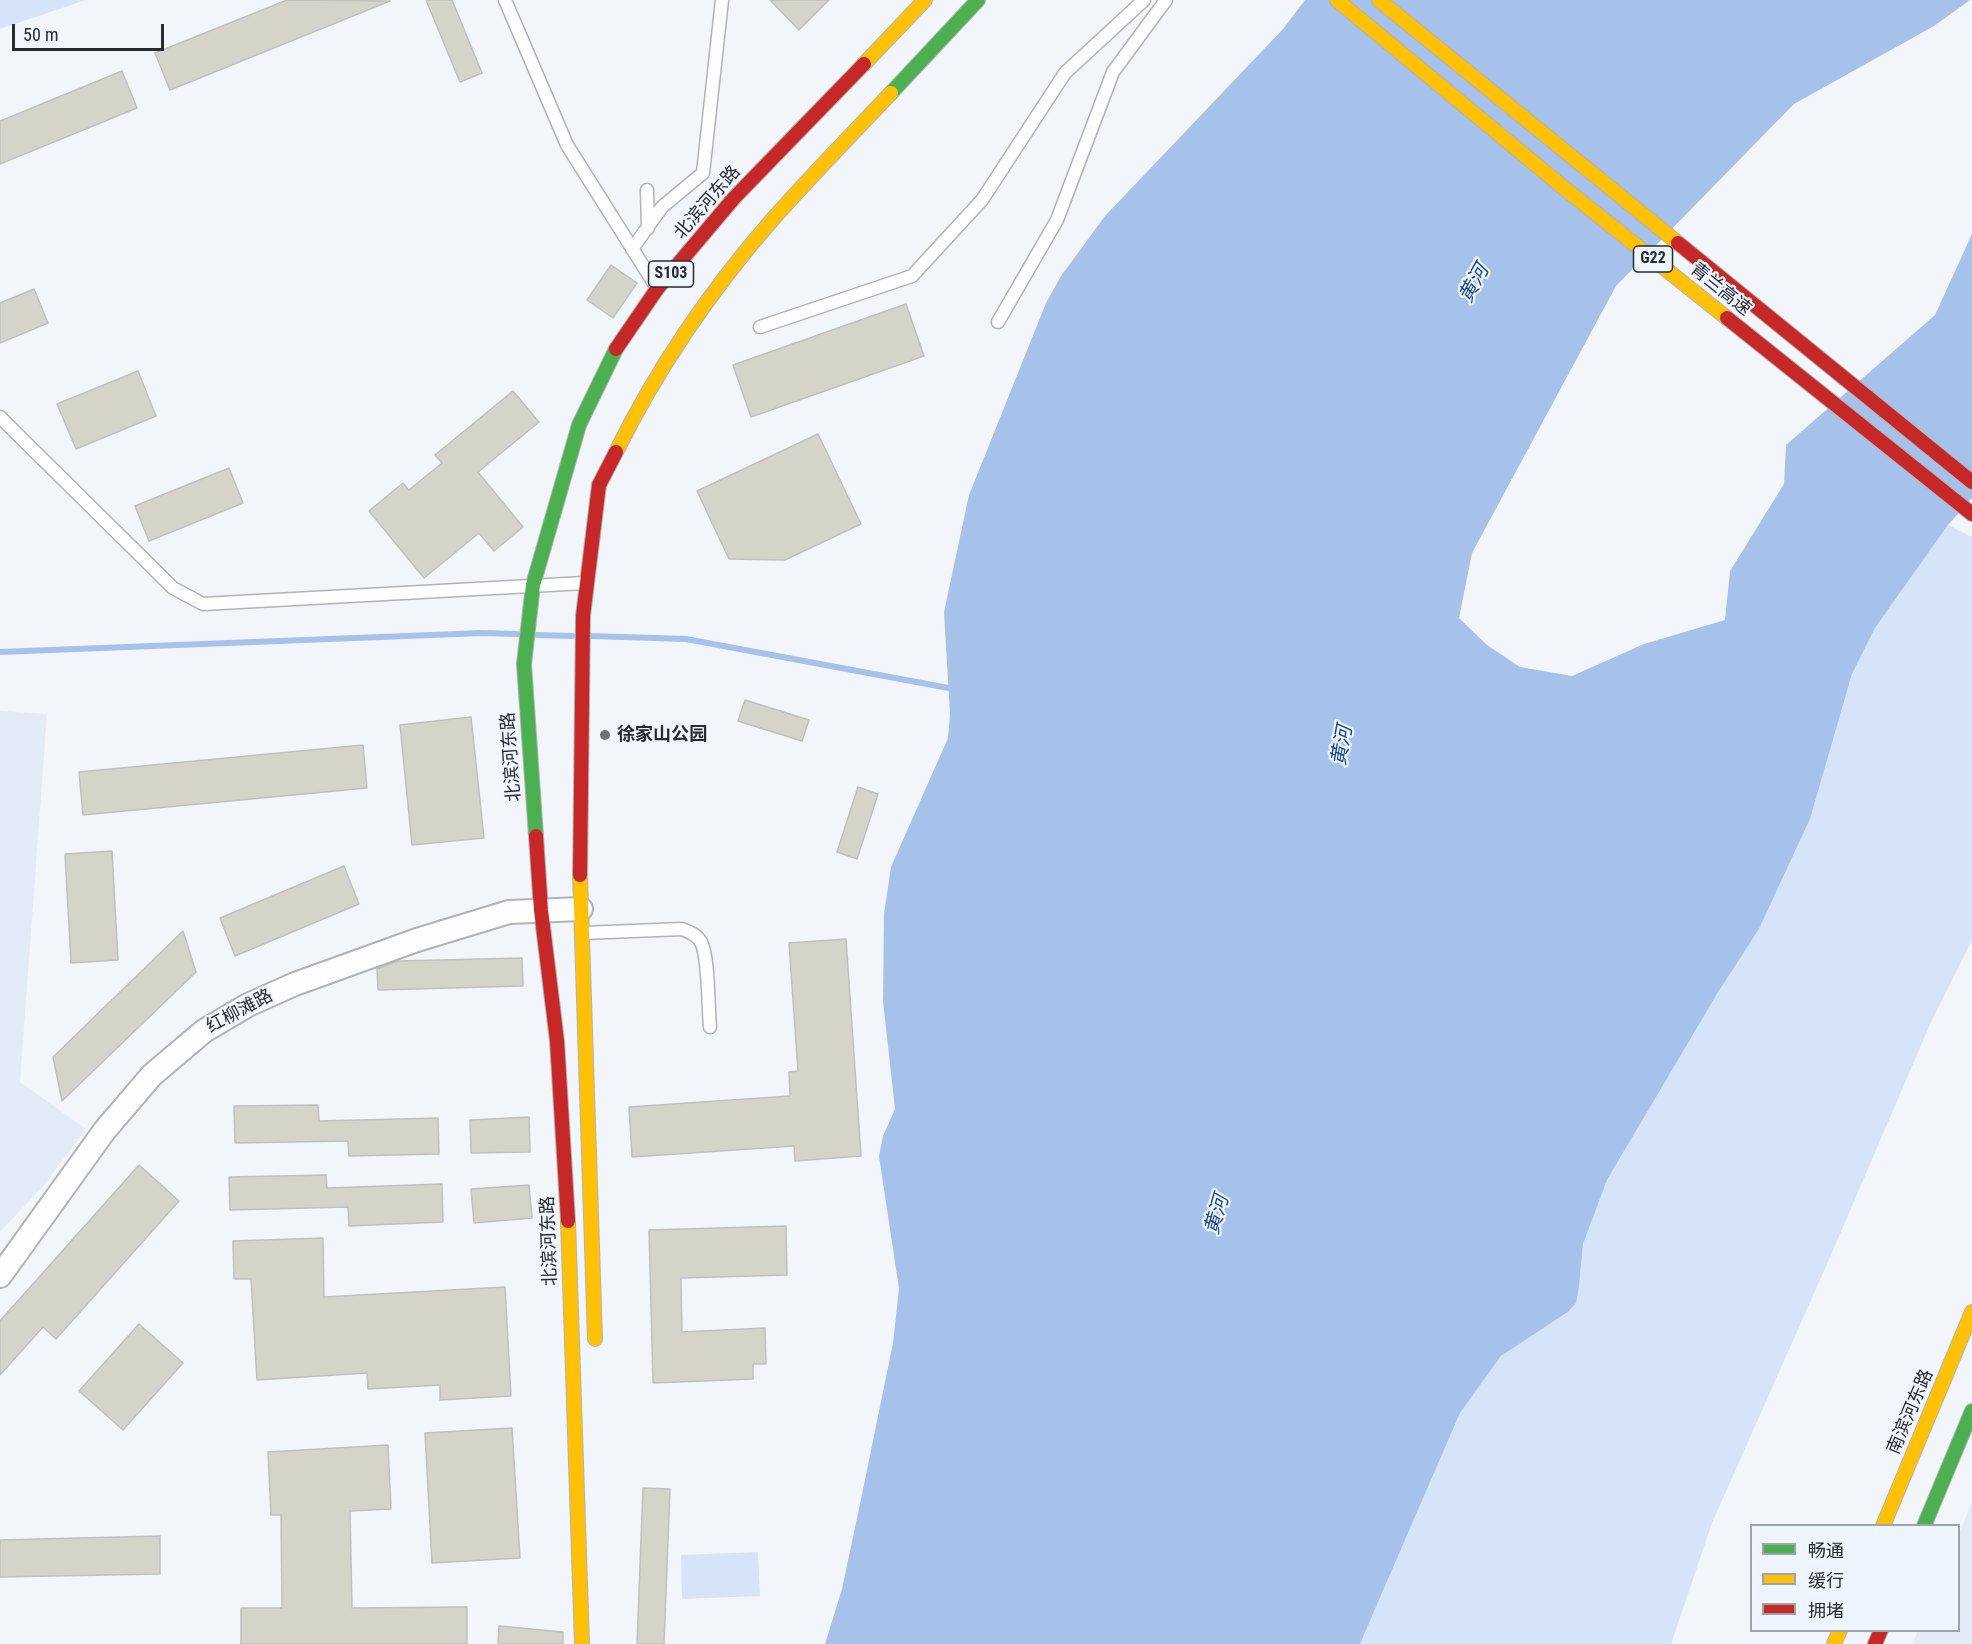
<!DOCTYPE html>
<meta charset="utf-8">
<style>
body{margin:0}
#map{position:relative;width:1972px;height:1644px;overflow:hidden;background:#f2f6fa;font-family:"Roboto Condensed","Noto Sans SC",sans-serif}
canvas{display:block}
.legend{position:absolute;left:1750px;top:1524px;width:210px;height:108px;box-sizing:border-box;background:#eef5fe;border:2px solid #9ea4ab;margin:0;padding:8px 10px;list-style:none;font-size:18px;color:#272a2e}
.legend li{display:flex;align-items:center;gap:12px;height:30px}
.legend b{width:30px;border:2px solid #9ea4ab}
.scale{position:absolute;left:12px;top:24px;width:152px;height:27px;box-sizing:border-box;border:3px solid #272a2e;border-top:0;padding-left:8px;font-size:18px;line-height:21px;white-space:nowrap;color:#272a2e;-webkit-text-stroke:4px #eef5fe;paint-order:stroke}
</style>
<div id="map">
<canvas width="1972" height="1644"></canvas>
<ul class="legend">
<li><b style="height:8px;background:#4caf50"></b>畅通</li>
<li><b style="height:8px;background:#ffc107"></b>缓行</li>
<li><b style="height:8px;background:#c62828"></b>拥堵</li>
</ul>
<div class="scale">50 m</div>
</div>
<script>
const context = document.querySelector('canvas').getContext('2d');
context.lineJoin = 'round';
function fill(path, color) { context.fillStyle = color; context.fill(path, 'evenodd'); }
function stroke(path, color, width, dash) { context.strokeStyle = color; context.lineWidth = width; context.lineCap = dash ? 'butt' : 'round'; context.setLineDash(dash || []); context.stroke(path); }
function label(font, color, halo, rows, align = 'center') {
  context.font = font + ' "Roboto Condensed","Noto Sans SC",sans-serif'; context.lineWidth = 4.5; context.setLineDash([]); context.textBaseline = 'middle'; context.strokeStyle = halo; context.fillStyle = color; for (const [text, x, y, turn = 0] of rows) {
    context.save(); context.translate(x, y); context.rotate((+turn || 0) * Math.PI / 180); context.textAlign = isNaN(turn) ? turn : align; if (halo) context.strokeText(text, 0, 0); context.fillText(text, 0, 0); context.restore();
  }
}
const built = new Path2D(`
 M 0,711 L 47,714 L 20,1082 L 86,1129 L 44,1185 L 0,1232 Z
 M 1972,1502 L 1972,1644 L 1912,1644 L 1918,1631 L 1958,1630 L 1959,1534 Z`);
const green = new Path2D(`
 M 0,0 L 86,0 L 0,29 Z
 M 1948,525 L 1972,537 L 1972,940 L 1931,1022 L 1831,1255 L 1712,1523 L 1671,1644 L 1360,1644 L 1460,1413 L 1501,1356 L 1568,1312 L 1579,1287 L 1583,1244 L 1607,1180 L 1717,994 L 1759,929 L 1810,819 L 1852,674 L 1875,628 Z
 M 758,1552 L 760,1596 L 682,1599 L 681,1555 Z`);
const water = new Path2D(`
 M 1305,0 L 1970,0 L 1934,26 L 1794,104 L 1616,286 L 1472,553 L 1459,618 L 1487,645 L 1520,667 L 1572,676 L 1644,644 L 1725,620 L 1730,571 L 1784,484 L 1786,445 L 1935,315 L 1972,234 L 1972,498 L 1948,525 L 1875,628 L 1852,674 L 1810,819 L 1759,929 L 1717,994 L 1607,1180 L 1583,1244 L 1579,1287 L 1576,1303 L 1568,1312 L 1501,1356 L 1460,1413 L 1360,1644 L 825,1644 L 842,1589 L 860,1504 L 893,1343 L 899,1289 L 879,1156 L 883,1136 L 895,1109 L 883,1001 L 884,914 L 891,867 L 948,738 L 950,714 L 944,612 L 969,495 L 1046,303 L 1061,276 L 1105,216 L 1283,29 Z`);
const stream = new Path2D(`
 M 537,635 L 572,636
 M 591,636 L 686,639 L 954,689
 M 0,652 L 482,633 L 518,634`);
const building = new Path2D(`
 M 287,0 L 390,1 L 170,90 L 155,53 Z
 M 426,0 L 452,0 L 482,73 L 460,82 Z
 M 770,0 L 829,0 L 799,30 Z
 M 122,71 L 137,108 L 0,164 L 0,121 Z
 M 611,265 L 637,283 L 613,318 L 587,300 Z
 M 34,289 L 48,323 L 0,343 L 0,303 Z
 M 906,304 L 924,356 L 751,417 L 733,365 Z
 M 138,371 L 156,416 L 76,449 L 57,404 Z
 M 513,391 L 539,422 L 478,472 L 523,527 L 494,551 L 479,533 L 424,578 L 369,511 L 403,483 L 409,490 L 442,463 L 435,455 Z
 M 818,434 L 861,524 L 785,560 L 729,559 L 697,491 Z
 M 229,468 L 243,503 L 149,541 L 135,506 Z
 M 745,700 L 809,720 L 802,741 L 738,721 Z
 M 471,717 L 484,838 L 412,845 L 400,725 Z
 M 363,745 L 367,788 L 83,815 L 79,772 Z
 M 858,787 L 878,794 L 857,859 L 837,852 Z
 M 112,851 L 118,960 L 71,963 L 65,854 Z
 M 344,866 L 359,904 L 235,956 L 220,918 Z
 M 183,931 L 196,972 L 62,1101 L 53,1057 Z
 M 846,939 L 861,1156 L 795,1161 L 794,1146 L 632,1157 L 629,1107 L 790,1096 L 789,1072 L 798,1071 L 789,943 Z
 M 522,958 L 523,986 L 378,990 L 377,969 L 398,961 Z
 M 318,1105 L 319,1121 L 438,1118 L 439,1154 L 349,1156 L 348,1141 L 235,1143 L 234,1106 Z
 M 529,1117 L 530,1152 L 471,1153 L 470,1120 Z
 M 139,1165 L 179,1201 L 56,1339 L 43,1327 L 0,1375 L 0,1321 Z
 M 326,1175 L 327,1188 L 442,1184 L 443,1222 L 349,1226 L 348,1207 L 230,1210 L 229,1177 Z
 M 529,1185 L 532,1218 L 474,1223 L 471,1189 Z
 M 786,1226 L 787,1275 L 681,1278 L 682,1332 L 765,1328 L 766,1364 L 753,1364 L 753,1379 L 653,1383 L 649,1230 Z
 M 323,1238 L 324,1297 L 505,1287 L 511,1396 L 440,1400 L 440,1385 L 368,1389 L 367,1373 L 257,1380 L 251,1279 L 234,1279 L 233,1241 Z
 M 139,1324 L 183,1363 L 123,1430 L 79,1391 Z
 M 512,1428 L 520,1558 L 432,1563 L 425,1433 Z
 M 388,1445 L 391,1509 L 350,1511 L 352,1608 L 467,1607 L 467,1644 L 241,1644 L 241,1608 L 282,1608 L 281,1515 L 271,1515 L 268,1452 Z
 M 643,1488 L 670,1489 L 664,1644 L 637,1644 Z
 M 160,1536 L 160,1574 L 0,1577 L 0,1540 Z
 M 499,1626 L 563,1632 L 563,1644 L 498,1644 Z`);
const lane = new Path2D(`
 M 505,0 L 567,145 L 657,288
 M 647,190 L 648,228
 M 632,249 L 662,207 L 703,173 L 722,0
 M 998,322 L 1057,220 L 1113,72 L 1166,0
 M 760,327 L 912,276 L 982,200 L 1065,73 L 1144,0
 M 0,417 L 173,588 L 203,604 L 585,583
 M 583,933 L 682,929 C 690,932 697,935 701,942 C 709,957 708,1008 710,1027`);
const street = new Path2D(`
 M 0,1276 L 105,1130 L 152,1075 L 204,1031 L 248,1005 L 295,984 L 417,940 L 509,912 L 581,909`);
const fast = new Path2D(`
 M 891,93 L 978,0
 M 536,836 L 524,664 L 533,585 L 579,425 L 616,349
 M 1924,1526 L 1972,1411`);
const slow = new Path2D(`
 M 1337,0 L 1564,188 L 1727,318
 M 1379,0 L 1678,243
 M 864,64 L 925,0
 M 616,452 C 657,369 711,290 772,220 C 810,177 851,135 891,93
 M 580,875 L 595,1339
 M 568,1221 L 582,1644
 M 1883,1526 L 1972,1312
 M 1834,1644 L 1840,1630`);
const jam = new Path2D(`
 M 1678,243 L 1972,482
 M 1727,318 L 1972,514
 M 616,349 L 657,289 L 734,198 L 864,64
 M 536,836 L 541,910 L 557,1041 L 568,1221
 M 580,875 L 583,616 L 599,485 L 616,452
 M 1875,1644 L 1881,1630`);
const markers = [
 [605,735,6,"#6e7175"]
];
const shields = [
 [1653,259,39],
 [671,274,45]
];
const shieldNames = [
 ["G22",1653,259],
 ["S103",671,274]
];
const streetNames = [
 ["北滨河东路",708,203,-49],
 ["青兰高速",1720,290,39],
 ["北滨河东路",512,757,-94],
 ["红柳滩路",240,1012,-28],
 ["北滨河东路",550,1241,-92],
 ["南滨河东路",1911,1412,-67]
];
const poiNames = [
 ["徐家山公园",617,735]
];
const waterNames = [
 ["黄河",1475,284,-61],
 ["黄河",1343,746,-80],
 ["黄河",1218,1215,-74]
];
fill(built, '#e3ebf7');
fill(green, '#d5e4f9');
fill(water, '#a6c2eb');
stroke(stream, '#a6c2eb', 6);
fill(building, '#d5d4c8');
stroke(building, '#bfc1c0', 1.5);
stroke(lane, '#b0b3b6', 15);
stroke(street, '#b0b3b6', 26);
stroke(fast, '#b0b3b6', 16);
stroke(slow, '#b0b3b6', 16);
stroke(jam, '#b0b3b6', 16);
stroke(lane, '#fdfefe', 12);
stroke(street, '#fdfefe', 22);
stroke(fast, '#4caf50', 14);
stroke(slow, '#ffc107', 14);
stroke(jam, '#c62828', 14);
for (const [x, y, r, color] of markers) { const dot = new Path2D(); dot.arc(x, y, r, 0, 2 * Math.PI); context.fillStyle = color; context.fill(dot); stroke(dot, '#eef5fe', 2); }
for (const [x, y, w] of shields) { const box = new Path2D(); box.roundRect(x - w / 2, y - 13, w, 26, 4.5); context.fillStyle = '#eef5fe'; context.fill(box); stroke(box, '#272a2e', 1.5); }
label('bold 16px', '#272a2e', null, shieldNames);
label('18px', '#272a2e', '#eef5fe', streetNames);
label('bold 18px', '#272a2e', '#eef5fe', poiNames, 'left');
label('italic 20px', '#17498c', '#eef5fe', waterNames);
</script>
